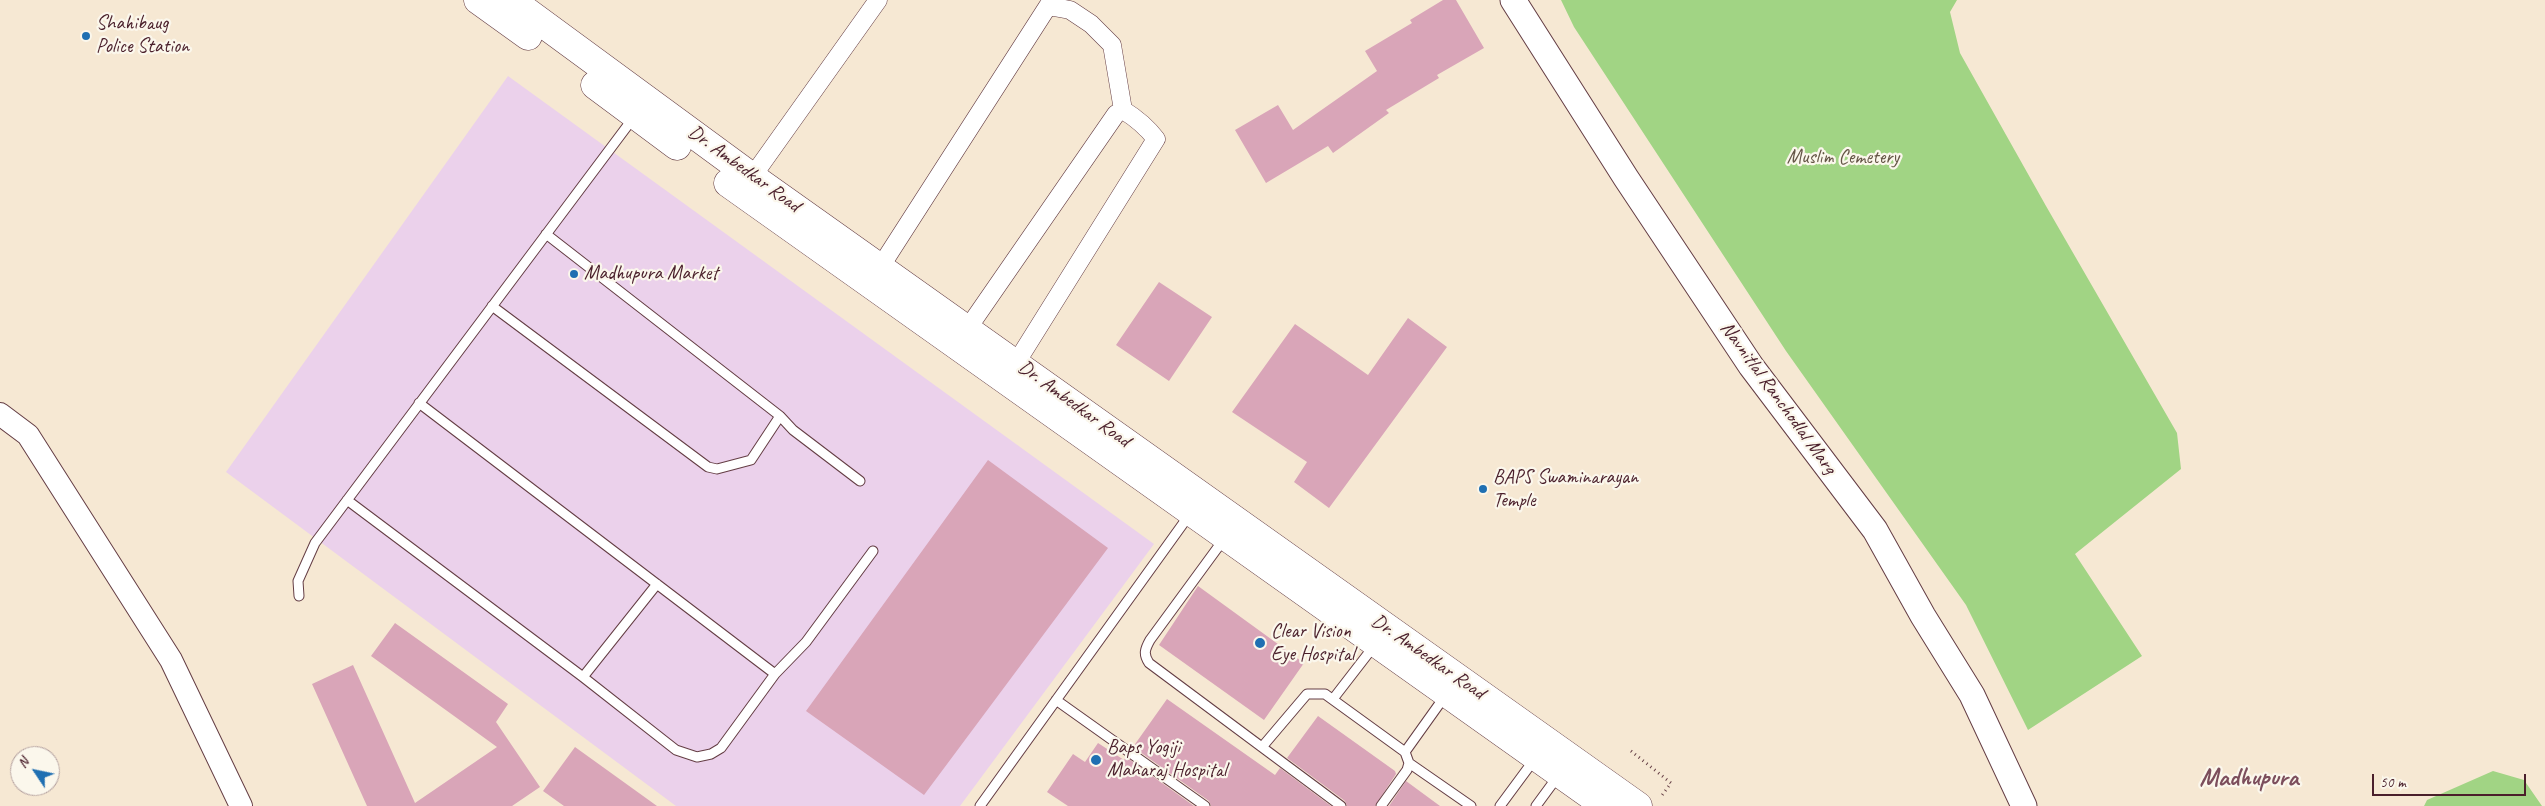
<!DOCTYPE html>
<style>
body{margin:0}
#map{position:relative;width:2545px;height:806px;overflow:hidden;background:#f6e8d3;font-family:Caveat,sans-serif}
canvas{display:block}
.north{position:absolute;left:10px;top:746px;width:50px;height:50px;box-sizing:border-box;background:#fbf7ec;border:1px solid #b4a19f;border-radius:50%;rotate:304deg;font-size:14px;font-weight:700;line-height:20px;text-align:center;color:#4a1f2b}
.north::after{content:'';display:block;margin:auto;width:18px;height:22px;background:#1f6fb2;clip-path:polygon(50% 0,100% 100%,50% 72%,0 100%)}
.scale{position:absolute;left:2372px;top:774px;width:154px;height:22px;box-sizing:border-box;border:2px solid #4a1f2b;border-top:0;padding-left:6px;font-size:15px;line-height:18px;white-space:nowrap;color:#4a1f2b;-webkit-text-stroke:4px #fbf7ec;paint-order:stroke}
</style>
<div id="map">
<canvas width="2545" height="806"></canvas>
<div class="north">N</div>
<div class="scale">50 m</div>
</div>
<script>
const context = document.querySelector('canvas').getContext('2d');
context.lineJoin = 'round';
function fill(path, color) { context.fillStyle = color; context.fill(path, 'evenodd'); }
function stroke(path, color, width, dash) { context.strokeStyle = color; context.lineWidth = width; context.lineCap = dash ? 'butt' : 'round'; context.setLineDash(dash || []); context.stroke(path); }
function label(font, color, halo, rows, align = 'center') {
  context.font = font + ' Caveat,sans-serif'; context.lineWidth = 4.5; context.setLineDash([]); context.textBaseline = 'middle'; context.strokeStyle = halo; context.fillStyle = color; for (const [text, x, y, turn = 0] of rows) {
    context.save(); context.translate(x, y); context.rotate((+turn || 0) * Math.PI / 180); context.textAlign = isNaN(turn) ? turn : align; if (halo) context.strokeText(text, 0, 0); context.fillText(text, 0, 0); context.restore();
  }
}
const built = new Path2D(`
 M 508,76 L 1154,544 L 960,806 L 676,806 L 226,472 Z`);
const green = new Path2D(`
 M 1561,0 L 1957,0 L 1950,12 L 1960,53 L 2046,206 L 2177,433 L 2181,469 L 2075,554 L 2142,656 L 2028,730 L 1966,605 L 1786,351 L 1574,27 Z
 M 2493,771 L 2524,780 L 2542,806 L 2424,806 L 2427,800 Z`);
const building = new Path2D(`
 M 1443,0 L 1456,0 L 1484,48 L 1437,75 L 1439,78 L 1386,110 L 1389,113 L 1333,153 L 1328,146 L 1266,183 L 1235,130 L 1278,105 L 1293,130 L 1377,71 L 1365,51 L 1412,23 L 1410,20 Z
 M 1159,282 L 1212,317 L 1169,381 L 1116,345 Z
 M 1408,318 L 1447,347 L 1329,508 L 1294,482 L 1307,462 L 1232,412 L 1295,324 L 1368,375 Z
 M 988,460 L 1108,548 L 924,795 L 806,711 Z
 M 1198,586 L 1304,663 L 1264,720 L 1159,645 Z
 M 395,623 L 508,704 L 496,722 L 540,787 L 512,806 L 367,806 L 312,684 L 353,665 L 415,803 L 497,747 L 371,656 Z
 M 1167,699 L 1275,775 L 1280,768 L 1331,806 L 1211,806 L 1209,801 L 1133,747 Z
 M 1318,716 L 1395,771 L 1396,774 L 1375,806 L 1347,806 L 1345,801 L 1287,758 Z
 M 1098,743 L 1124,760 L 1126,757 L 1194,806 L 1068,806 L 1047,792 L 1073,754 L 1085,762 Z
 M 575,747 L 657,806 L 564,806 L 543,791 Z
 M 1406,781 L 1440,806 L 1389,806 Z`);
const path = new Path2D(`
 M 1631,751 L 1671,783 L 1660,798`);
const service = new Path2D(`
 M 492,306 L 708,467 L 717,469 L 751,460 L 780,416 L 546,234
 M 419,403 L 775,674
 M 780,416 L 793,430 L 860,481
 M 347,500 L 583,677 L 676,750 L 697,757 L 711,754 L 721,748 L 775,674 L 806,642 L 873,551
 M 1224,539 L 1150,640 C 1145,649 1143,654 1149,663 L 1341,806
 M 299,596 L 298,581 L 315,543 L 634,117
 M 583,677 L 657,584
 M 1333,699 L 1374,646
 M 1056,700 L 1205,806
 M 1262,747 L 1307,694 L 1325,694 L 1405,752 L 1409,763 L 1407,770 L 1381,806
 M 1405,752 L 1445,696
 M 1409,763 L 1471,806
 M 980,806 L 1190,514
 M 1500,806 L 1534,760
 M 1536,806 L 1558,776`);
const minor = new Path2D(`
 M 752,177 L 878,0
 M 881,266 L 1048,6 L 1070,10 L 1091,24 L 1112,45 L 1123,110
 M 968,328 L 1116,114 L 1123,110 C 1136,118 1146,126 1156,139 L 1016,363`);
const tertiary = new Path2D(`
 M 0,414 L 28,435 L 171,660 L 241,806`);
const secondary = new Path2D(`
 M 1513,0 L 1626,178 L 1751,366 L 1875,530 L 1923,616 L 1972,695 L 2024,806`);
const primary = new Path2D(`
 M 478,0 L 528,36
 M 511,0 L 752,177 L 1638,806
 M 595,85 L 677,146
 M 728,183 L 1600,802`);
const markers = [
 [86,36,5,"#1f6fb2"],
 [574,274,5,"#1f6fb2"],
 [1483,489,5,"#1f6fb2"],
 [1260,643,6,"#1f6fb2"],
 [1096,760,6,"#1f6fb2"]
];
const poiNames = [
 ["Shahibaug",96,24],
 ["Police Station",96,47],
 ["Madhupura Market",584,274],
 ["BAPS Swaminarayan",1493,478],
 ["Temple",1493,501],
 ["Clear Vision",1271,632],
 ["Eye Hospital",1271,655],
 ["Baps Yogiji",1107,748],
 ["Maharaj Hospital",1107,771]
];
const parkNames = [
 ["Muslim Cemetery",1843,158]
];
const streetNames = [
 ["Dr. Ambedkar Road",744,169,36],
 ["Navnitlal Ranchodlal Marg",1778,398,54],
 ["Dr. Ambedkar Road",1074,404,36],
 ["Dr. Ambedkar Road",1428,657,35]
];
const districtNames = [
 ["Madhupura",2249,778]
];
fill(built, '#ebd1eb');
fill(green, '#a1d484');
fill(building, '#d9a5b8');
stroke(service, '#643d44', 11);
stroke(minor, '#643d44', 19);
stroke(tertiary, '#643d44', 24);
stroke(secondary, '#643d44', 27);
stroke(primary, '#643d44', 29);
stroke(path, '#643d44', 3, [1, 4]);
stroke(service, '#fff', 9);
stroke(minor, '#fff', 18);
stroke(tertiary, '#fff', 22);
stroke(secondary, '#fff', 25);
stroke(primary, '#fff', 28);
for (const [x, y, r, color] of markers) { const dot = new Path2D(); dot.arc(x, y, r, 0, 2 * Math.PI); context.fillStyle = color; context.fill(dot); stroke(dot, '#fbf7ec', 2); }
label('20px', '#4a1f2b', '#fbf7ec', poiNames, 'left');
label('20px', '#645546', '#fbf7ec', parkNames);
label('20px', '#4a1f2b', '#fbf7ec', streetNames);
label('bold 25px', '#7c4e5c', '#fbf7ec', districtNames);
</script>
